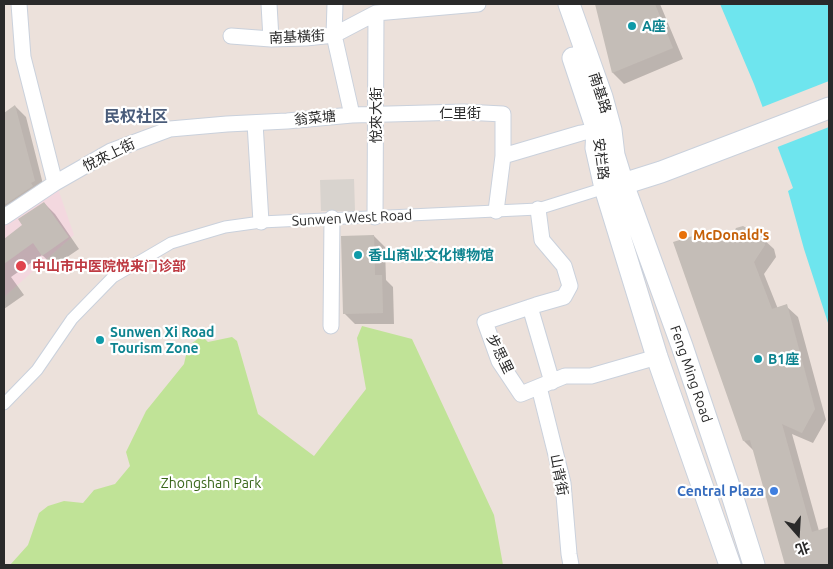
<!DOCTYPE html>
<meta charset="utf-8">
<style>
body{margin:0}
#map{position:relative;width:833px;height:569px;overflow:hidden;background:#ece1db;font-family:Ubuntu,"Noto Sans SC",sans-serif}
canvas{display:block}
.frame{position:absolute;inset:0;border:5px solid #2a2a2a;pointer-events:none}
.north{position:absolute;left:773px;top:509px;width:50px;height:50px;-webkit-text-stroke:4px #fff;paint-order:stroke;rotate:161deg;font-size:14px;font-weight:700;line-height:20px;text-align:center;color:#2a2a2a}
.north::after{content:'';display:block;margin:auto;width:18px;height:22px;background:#2a2a2a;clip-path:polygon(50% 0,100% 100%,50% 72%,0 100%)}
</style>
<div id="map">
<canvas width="833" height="569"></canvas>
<div class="frame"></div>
<div class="north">北</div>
</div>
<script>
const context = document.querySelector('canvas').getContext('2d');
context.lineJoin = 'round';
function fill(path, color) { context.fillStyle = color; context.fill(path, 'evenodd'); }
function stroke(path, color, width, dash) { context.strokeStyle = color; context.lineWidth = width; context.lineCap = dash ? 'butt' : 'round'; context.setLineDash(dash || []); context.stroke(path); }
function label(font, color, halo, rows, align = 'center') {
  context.font = font + ' Ubuntu,"Noto Sans SC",sans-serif'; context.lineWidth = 4.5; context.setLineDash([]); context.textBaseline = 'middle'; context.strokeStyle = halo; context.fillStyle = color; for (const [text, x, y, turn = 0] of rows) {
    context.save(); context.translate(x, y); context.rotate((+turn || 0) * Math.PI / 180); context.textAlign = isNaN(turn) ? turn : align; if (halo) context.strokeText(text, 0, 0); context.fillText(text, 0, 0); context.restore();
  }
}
const medical = new Path2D(`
 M 54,177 L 74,235 L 4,297 L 4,207 Z`);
const green = new Path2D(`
 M 362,326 L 412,339 L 494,515 L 503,565 L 10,565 L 28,545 L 39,513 L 48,506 L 64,501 L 83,503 L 94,490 L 115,484 L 130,466 L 126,452 L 146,411 L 184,364 L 188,346 L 202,336 L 208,342 L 232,337 L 237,341 L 258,414 L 314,456 L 366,389 L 357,338 Z`);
const plaza = new Path2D(`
 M 354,179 L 355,211 L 321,211 L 320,180 Z`);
const water = new Path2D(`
 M 720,4 L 829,4 L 829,326 L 804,249 L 788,191 L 793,188 L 754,84 Z`);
const pier = new Path2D(`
 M 829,81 L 829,127 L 775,148 L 760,108 Z`);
const shadow = new Path2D(`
 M 596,4 L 660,4 L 683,59 L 624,84 L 613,73 Z
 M 15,106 L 26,117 L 45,192 L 4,217 L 4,114 Z
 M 44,203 L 55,214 L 79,249 L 54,266 L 42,255 L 11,277 L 24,295 L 4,309 L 4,240 L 24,225 Z
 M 374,236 L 385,247 L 386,280 L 393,287 L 394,324 L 355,324 L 344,313 Z
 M 762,238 L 774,249 L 776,257 L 764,274 L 778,309 L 786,306 L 798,317 L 826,420 L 813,443 L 792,434 L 819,531 L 829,528 L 829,565 L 786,565 L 754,451 L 744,441 L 674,243 L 709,244 Z`);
const building = new Path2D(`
 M 595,4 L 655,4 L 673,48 L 612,73 Z
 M 15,105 L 35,181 L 31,183 L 33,186 L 6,204 L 4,202 L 4,113 Z
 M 44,202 L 69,237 L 42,256 L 33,243 L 4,264 L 4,239 L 22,225 L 18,219 Z
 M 743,226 L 763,237 L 765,245 L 754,262 L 772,309 L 787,304 L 815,409 L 802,433 L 782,424 L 812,532 L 829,527 L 829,565 L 785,565 L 750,440 L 743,441 L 673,242 L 696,235 L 709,242 L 731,237 L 736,228 Z
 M 374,235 L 375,275 L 382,275 L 383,313 L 343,314 L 341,236 Z`);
const pedestrian = new Path2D(`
 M 4,404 L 37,370 L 72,319 L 113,277 L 171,243 L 225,227 L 261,222 L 538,209 L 605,188`);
const minor = new Path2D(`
 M 19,4 L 23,57 L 55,183
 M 269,4 L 271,39
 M 335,4 L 334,35 L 352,115
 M 231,36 L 271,39 L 306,38 L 334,35 L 376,13 L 478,4
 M 255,123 L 261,222
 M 503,156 L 581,133 L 597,130
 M 538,209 L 542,240 L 564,266 L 570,286 L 564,297 L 536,305 L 485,322 L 499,361 L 521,394 L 565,376 L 591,376 L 657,357
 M 4,217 L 55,183 L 111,151 L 170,129 L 227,124 L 287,121 L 352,115 L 464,112 L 503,114 L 503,156 L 496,211
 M 375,217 L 376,13
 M 530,307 L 552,382
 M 331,326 L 332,218
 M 539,387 L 563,483 L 569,554 L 571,565`);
const secondary = new Path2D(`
 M 569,4 L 602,97 L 611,130 L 614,155 L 623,184 L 682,346 L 732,495 L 754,565
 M 573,58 L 597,130 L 596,148 L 605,188 L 657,357 L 730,565
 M 609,187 L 623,184 L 661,172 L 829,108`);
const markers = [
 [632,26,5,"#0f9aa8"],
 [683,235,5,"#e8710a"],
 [358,255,5,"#0f9aa8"],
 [21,266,6,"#e0444e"],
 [100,340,5,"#0f9aa8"],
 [758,359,5,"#0f9aa8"],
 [774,491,5,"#3f7fe0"]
];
const cultureNames = [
 ["A座",642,26],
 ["香山商业文化博物馆",368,255],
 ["Sunwen Xi Road",110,332],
 ["Tourism Zone",110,348],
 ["B1座",768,359]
];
const streetNames = [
 ["南基橫街",297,37,-3],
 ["南基路",600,93,72],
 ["仁里街",460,113],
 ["悅來大街",376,115,-90],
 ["翁菜塘",315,118,-6],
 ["悅來上街",109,155,-26],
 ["安栏路",601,159,83],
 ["Sunwen West Road",352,218,-3],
 ["步思里",500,354,64],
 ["Feng Ming Road",691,374,71],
 ["山背街",559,475,79]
];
const foodNames = [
 ["McDonald's",693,235]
];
const healthNames = [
 ["中山市中医院悦来门诊部",32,266]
];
const parkNames = [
 ["Zhongshan Park",211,483]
];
const shopNames = [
 ["Central Plaza",764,491]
];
const quarterNames = [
 ["民权社区",136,117]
];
fill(medical, '#f3d8df');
fill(green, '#c0e397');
fill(plaza, '#d8d3ce');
fill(water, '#6ee5ee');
fill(pier, '#ece1db');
fill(shadow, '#0003');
fill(building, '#c4bdb7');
stroke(pedestrian, '#cad1dc', 13);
stroke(minor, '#cad1dc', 17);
stroke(secondary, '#cad1dc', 23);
stroke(pedestrian, '#fff', 11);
stroke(minor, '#fff', 15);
stroke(secondary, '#fff', 21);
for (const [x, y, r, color] of markers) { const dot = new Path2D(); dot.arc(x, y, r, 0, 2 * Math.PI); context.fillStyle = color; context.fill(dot); stroke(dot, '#fff', 2); }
label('bold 14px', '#0d838f', '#fff', cultureNames, 'left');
label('14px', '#2a2a2a', '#fff', streetNames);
label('bold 14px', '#c56008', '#fff', foodNames, 'left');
label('bold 14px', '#be3a42', '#fff', healthNames, 'left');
label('14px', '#39661a', '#fff', parkNames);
label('bold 14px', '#366cbe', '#fff', shopNames, 'right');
label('bold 16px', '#4a5c7a', '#fff', quarterNames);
</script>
